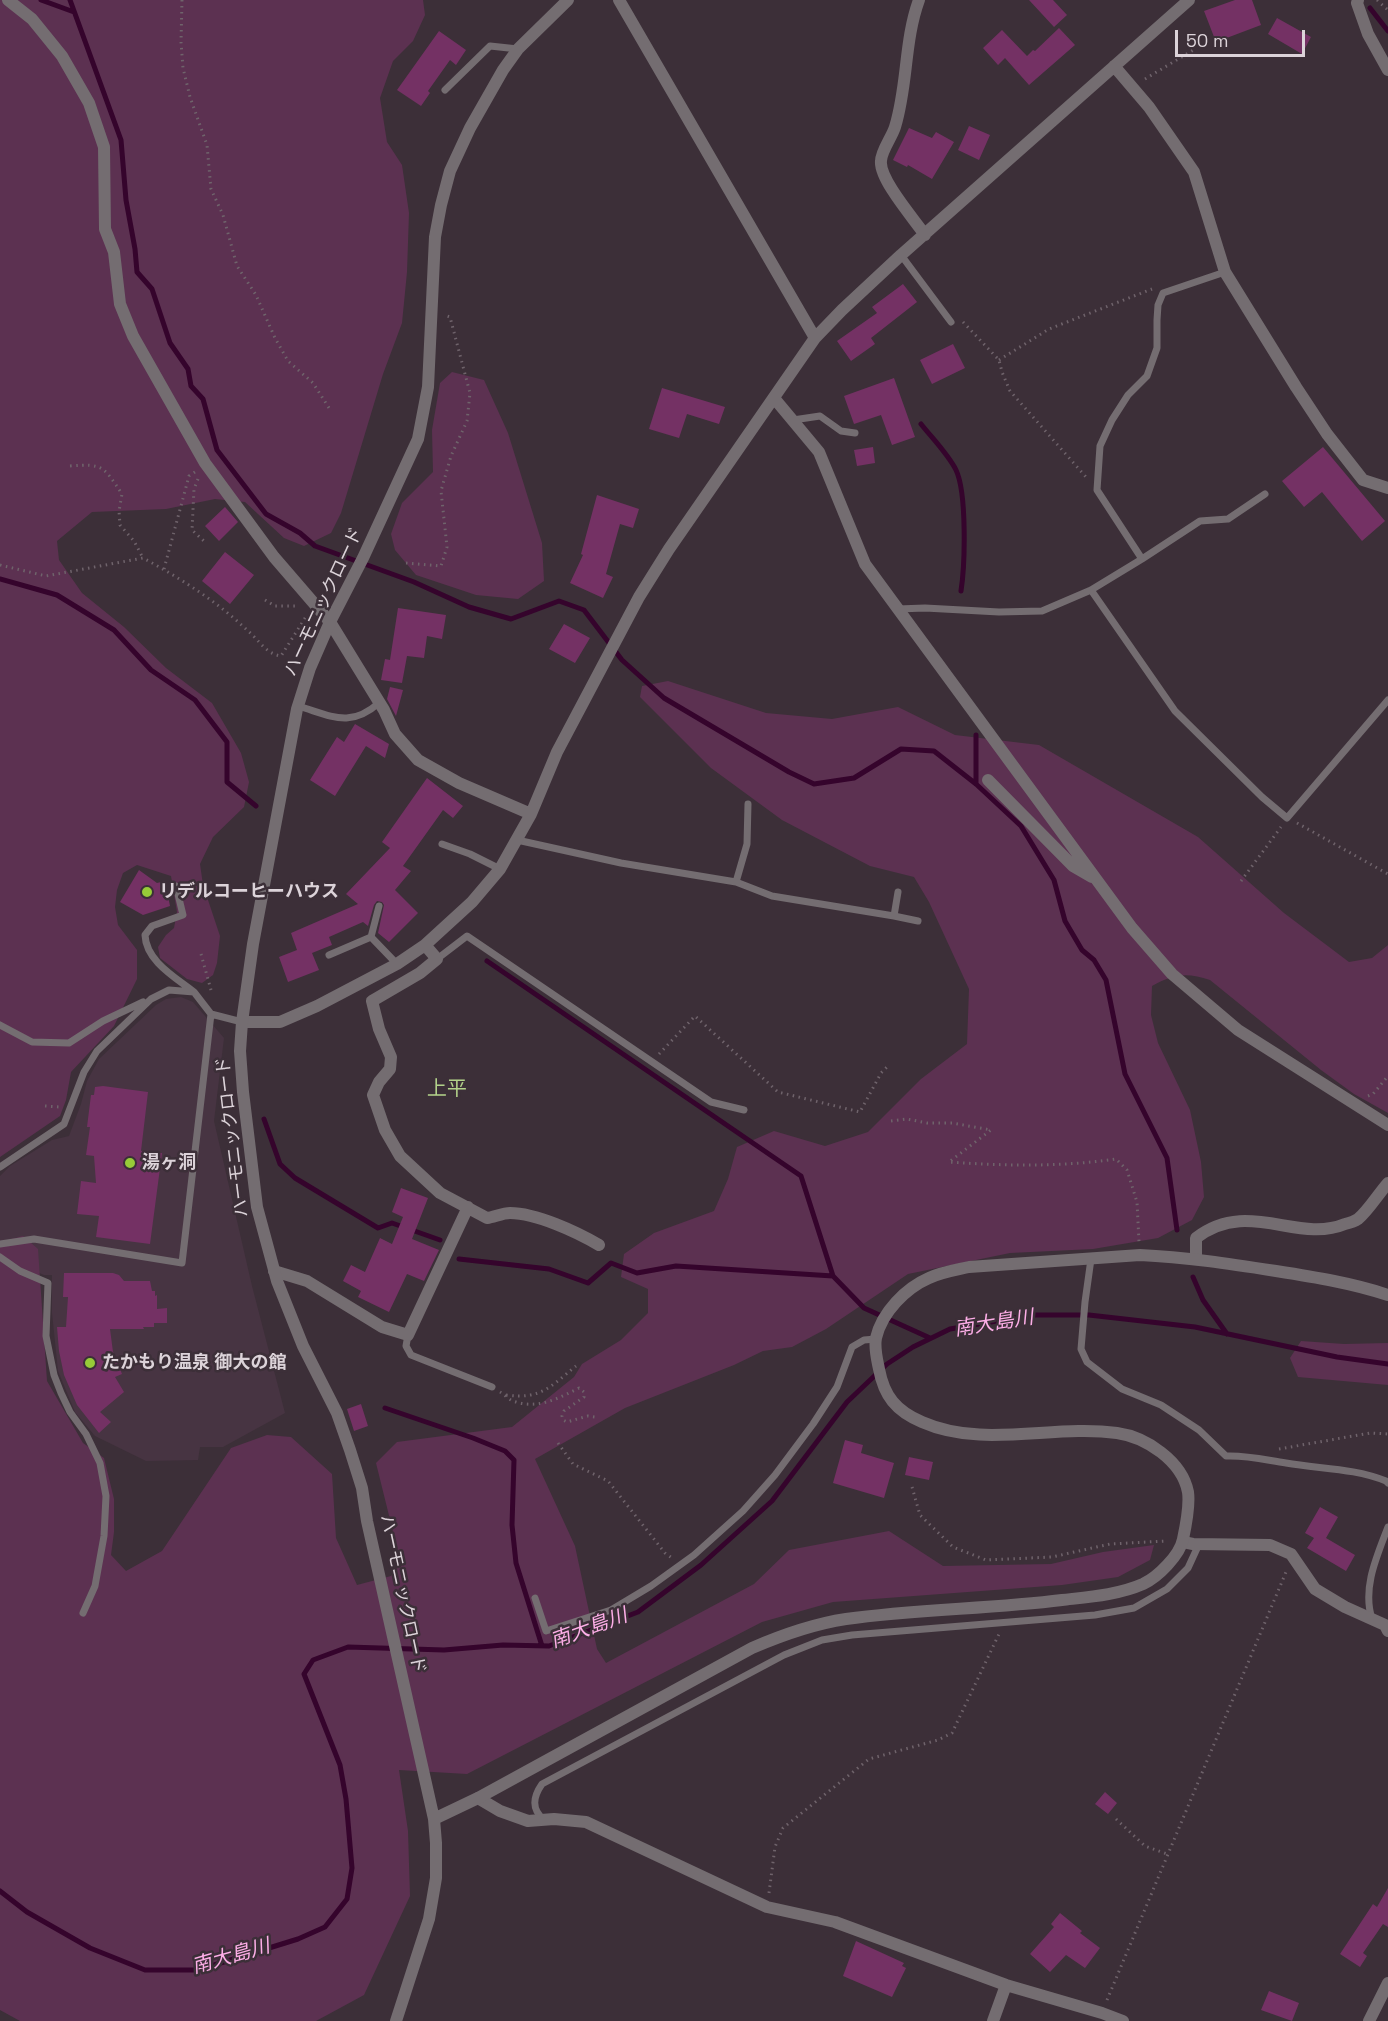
<!DOCTYPE html>
<meta charset="utf-8">
<style>
body{margin:0}
#map{position:relative;width:1388px;height:2021px;overflow:hidden;background:#3c2f38;font-family:"Space Grotesk",sans-serif}
canvas{display:block}
.scale{position:absolute;left:1175px;top:30px;width:130px;height:27px;box-sizing:border-box;border:3px solid #dcd3d9;border-top:0;padding-left:8px;font-size:18px;line-height:21px;white-space:nowrap;color:#dcd3d9;-webkit-text-stroke:4px #3c2f38;paint-order:stroke}
</style>
<div id="map">
<canvas width="1388" height="2021"></canvas>
<div class="scale">50 m</div>
</div>
<script>
const context = document.querySelector('canvas').getContext('2d');
context.lineJoin = 'round';
function fill(path, color) { context.fillStyle = color; context.fill(path, 'evenodd'); }
function stroke(path, color, width, dash) { context.strokeStyle = color; context.lineWidth = width; context.lineCap = dash ? 'butt' : 'round'; context.setLineDash(dash || []); context.stroke(path); }
function label(font, color, halo, rows, align = 'center') {
  context.font = font + ' "Space Grotesk","Noto Sans JP",sans-serif'; context.lineWidth = 5; context.setLineDash([]); context.textBaseline = 'middle'; context.strokeStyle = halo; context.fillStyle = color; for (const [text, x, y, turn = 0] of rows) {
    context.save(); context.translate(x, y); context.rotate((+turn || 0) * Math.PI / 180); context.textAlign = isNaN(turn) ? turn : align; if (halo) context.strokeText(text, 0, 0); context.fillText(text, 0, 0); context.restore();
  }
}
const built = new Path2D(`
 M 181,997 L 193,1002 L 224,1038 L 214,1121 L 252,1286 L 285,1413 L 223,1447 L 200,1447 L 198,1460 L 146,1461 L 95,1436 L 75,1412 L 58,1371 L 52,1313 L 52,1275 L 44,1275 L 21,1265 L 0,1250 L 0,1176 L 10,1166 L 52,1140 L 69,1136 L 81,1104 L 87,1081 L 99,1059 L 156,1005 L 166,999 Z`);
const green = new Path2D(`
 M 0,0 L 423,0 L 425,15 L 413,41 L 393,61 L 380,98 L 387,142 L 402,165 L 409,213 L 407,272 L 402,323 L 383,374 L 341,513 L 331,533 L 304,546 L 284,538 L 245,502 L 215,499 L 166,509 L 92,512 L 57,541 L 59,560 L 82,593 L 124,627 L 166,668 L 212,703 L 241,753 L 249,782 L 244,807 L 213,837 L 200,864 L 203,885 L 220,936 L 217,963 L 213,975 L 202,983 L 187,979 L 160,958 L 158,947 L 166,935 L 174,928 L 177,912 L 171,876 L 137,865 L 123,873 L 117,890 L 115,907 L 118,925 L 137,950 L 137,979 L 114,1026 L 71,1072 L 66,1100 L 60,1116 L 0,1157 Z
 M 452,372 L 484,380 L 508,433 L 542,543 L 544,581 L 518,599 L 476,595 L 416,575 L 395,550 L 391,534 L 402,503 L 433,472 L 432,430 L 440,383 Z
 M 668,681 L 766,713 L 832,719 L 898,707 L 955,735 L 1039,745 L 1198,837 L 1284,913 L 1349,962 L 1372,958 L 1388,945 L 1388,1113 L 1354,1094 L 1321,1070 L 1210,980 C 1187,972 1173,974 1152,986 L 1151,1015 L 1158,1043 L 1190,1110 L 1201,1162 L 1204,1197 L 1192,1220 L 1158,1238 L 1093,1249 L 1010,1253 L 908,1274 L 826,1329 L 792,1347 L 763,1351 L 734,1365 L 625,1408 L 535,1459 L 575,1546 L 597,1649 L 606,1663 L 754,1584 L 789,1550 L 889,1531 L 943,1566 L 1051,1564 L 1103,1552 L 1154,1545 L 1150,1560 L 1118,1577 L 1062,1585 L 833,1602 L 762,1622 L 467,1774 L 399,1770 L 408,1831 L 410,1896 L 364,1995 L 316,2021 L 20,2021 L 0,2010 L 0,1242 L 23,1236 L 38,1249 L 47,1381 L 83,1443 L 104,1458 L 114,1499 L 114,1532 L 111,1555 L 126,1571 L 162,1551 L 231,1448 L 267,1435 L 291,1437 L 332,1474 L 336,1538 L 357,1585 L 391,1576 L 400,1560 L 376,1463 L 397,1442 L 512,1427 L 574,1377 L 582,1364 L 621,1340 L 648,1313 L 648,1289 L 621,1277 L 624,1254 L 654,1233 L 714,1211 L 728,1179 L 737,1147 L 774,1131 L 825,1146 L 868,1132 L 921,1079 L 967,1044 L 969,989 L 929,902 L 914,877 L 870,866 L 782,820 L 711,768 L 640,697 L 642,686 Z
 M 1301,1341 L 1344,1344 L 1388,1343 L 1388,1385 L 1298,1377 L 1290,1358 Z`);
const stream = new Path2D(`
 M 41,0 L 74,12
 M 70,0 L 121,140 L 126,200 L 135,249 L 137,272 L 152,289 L 170,343 L 188,369 L 191,386 L 203,399 L 217,450 L 266,514 L 300,533 L 315,546 L 414,582 L 469,607 L 511,619 L 559,601 L 584,610 L 622,660 L 664,698 L 789,772 L 814,784 L 854,778 L 901,749 L 934,751 L 976,784 L 1021,826 L 1054,880 L 1065,921 L 1082,950 L 1094,960 L 1106,980 L 1125,1074 L 1167,1158 L 1177,1230
 M 1370,8 L 1388,31
 M 921,424 C 932,438 948,454 956,470 C 967,493 965,565 961,591
 M 0,579 L 57,595 L 114,630 L 151,670 L 195,700 L 227,742 L 227,782 L 256,806
 M 976,784 L 976,735
 M 487,961 L 801,1176 L 833,1276 L 864,1308 L 930,1338
 M 264,1119 L 280,1164 L 295,1178 L 378,1228 L 392,1223 L 440,1240
 M 459,1259 L 549,1269 L 588,1283 L 611,1263 L 637,1273 L 676,1266 L 833,1276
 M 1193,1277 L 1203,1300 L 1227,1334
 M 385,1408 L 473,1438 L 505,1451 L 514,1460 L 512,1525 L 516,1563 L 542,1646
 M 0,1891 L 27,1912 L 90,1948 L 145,1970 L 198,1970 L 298,1939 L 325,1927 L 347,1899 L 352,1868 L 346,1799 L 340,1765 L 304,1674 L 313,1660 L 348,1647 L 444,1650 L 503,1645 L 549,1646 L 638,1612 L 701,1565 L 772,1501 L 847,1402 L 887,1364 L 913,1347 L 950,1329 L 1032,1315 L 1089,1315 L 1195,1327 L 1337,1357 L 1388,1364`);
const building = new Path2D(`
 M 1029,0 L 1053,0 L 1067,15 L 1054,27 Z
 M 1235,0 L 1252,0 L 1261,25 L 1216,42 L 1204,11 Z
 M 1277,18 L 1311,37 L 1302,54 L 1268,34 Z
 M 1059,28 L 1075,45 L 1029,85 L 1005,58 L 998,65 L 983,48 L 1002,30 L 1027,56 L 1033,50 L 1035,51 Z
 M 439,31 L 466,50 L 456,65 L 450,60 L 428,91 L 430,93 L 421,106 L 397,90 Z
 M 969,126 L 990,135 L 979,160 L 958,150 Z
 M 909,128 L 932,138 L 936,132 L 954,142 L 932,179 L 908,165 L 907,167 L 893,160 Z
 M 903,284 L 917,302 L 871,338 L 875,344 L 851,361 L 837,341 L 877,313 L 872,307 Z
 M 953,344 L 965,368 L 932,384 L 920,360 Z
 M 894,378 L 915,437 L 892,445 L 881,415 L 854,424 L 844,396 Z
 M 662,388 L 725,407 L 719,424 L 687,414 L 679,438 L 649,429 Z
 M 873,447 L 875,463 L 857,466 L 854,450 Z
 M 1323,447 L 1385,521 L 1362,541 L 1322,492 L 1304,507 L 1282,481 Z
 M 597,495 L 639,509 L 633,528 L 620,524 L 606,574 L 613,577 L 603,598 L 570,583 L 583,555 L 581,554 Z
 M 225,507 L 238,522 L 219,541 L 205,526 Z
 M 225,552 L 254,575 L 230,604 L 202,581 Z
 M 398,608 L 446,615 L 442,639 L 427,636 L 424,658 L 407,656 L 402,683 L 381,680 L 385,659 L 390,660 Z
 M 564,624 L 590,638 L 575,663 L 549,649 Z
 M 390,687 L 403,690 L 396,716 L 387,699 Z
 M 355,724 L 389,744 L 385,758 L 366,746 L 335,796 L 310,780 L 337,737 L 344,742 Z
 M 427,778 L 463,806 L 453,818 L 443,810 L 403,866 L 411,871 L 395,890 L 418,913 L 389,942 L 378,933 L 384,905 L 382,902 L 377,901 L 374,905 L 368,926 L 363,922 L 329,937 L 332,945 L 312,953 L 319,970 L 288,982 L 279,957 L 297,950 L 291,933 L 358,904 L 346,894 L 390,848 L 382,842 Z
 M 139,870 L 157,883 L 165,881 L 170,906 L 143,915 L 120,902 Z
 M 103,1086 L 148,1092 L 141,1151 L 162,1153 L 150,1244 L 96,1237 L 99,1216 L 77,1214 L 81,1181 L 96,1183 L 94,1156 L 86,1155 L 90,1127 L 87,1127 L 91,1095 L 94,1095 L 95,1087 Z
 M 401,1188 L 428,1198 L 412,1239 L 439,1250 L 424,1281 L 407,1274 L 389,1312 L 358,1297 L 361,1291 L 343,1281 L 351,1265 L 365,1272 L 380,1238 L 392,1244 L 403,1217 L 392,1212 Z
 M 64,1273 L 113,1273 L 119,1275 L 124,1281 L 150,1281 L 152,1291 L 155,1291 L 155,1296 L 157,1295 L 157,1309 L 167,1308 L 167,1323 L 154,1323 L 154,1327 L 143,1327 L 144,1329 L 110,1329 L 113,1352 L 122,1374 L 115,1377 L 124,1392 L 100,1412 L 111,1422 L 99,1433 L 77,1405 L 64,1375 L 59,1351 L 57,1327 L 66,1327 L 68,1297 L 63,1297 Z
 M 361,1404 L 368,1426 L 354,1431 L 347,1409 Z
 M 845,1440 L 863,1445 L 861,1453 L 894,1463 L 884,1498 L 833,1483 Z
 M 909,1457 L 933,1462 L 929,1480 L 905,1475 Z
 M 1320,1507 L 1338,1517 L 1326,1538 L 1355,1555 L 1346,1571 L 1307,1548 L 1314,1538 L 1305,1533 Z
 M 1105,1792 L 1117,1803 L 1108,1814 L 1095,1804 Z
 M 1388,1888 L 1388,1927 L 1383,1924 L 1363,1953 L 1367,1956 L 1360,1967 L 1340,1954 L 1373,1904 L 1377,1907 Z
 M 1060,1913 L 1082,1931 L 1080,1933 L 1100,1948 L 1085,1968 L 1066,1955 L 1050,1972 L 1030,1954 L 1054,1927 L 1051,1924 Z
 M 856,1941 L 904,1963 L 902,1966 L 906,1968 L 892,1997 L 843,1976 Z
 M 1269,1991 L 1299,2003 L 1292,2021 L 1261,2010 Z`);
const path = new Path2D(`
 M 182,0 L 181,42 L 183,68 L 190,97 L 207,145 L 211,189 L 223,215 L 237,266 L 256,295 L 275,338 L 288,361 L 313,383 L 331,411
 M 1377,0 L 1388,10
 M 1145,79 L 1195,49
 M 963,322 L 999,360 L 1002,372 L 1010,391 L 1086,477
 M 999,360 L 1049,329 L 1152,289
 M 70,466 C 103,463 104,467 122,494 L 119,511 L 120,525 L 134,541 L 143,558
 M 198,479 L 194,489 L 192,530 L 205,542
 M 406,563 L 441,566 L 447,547 L 441,491 L 451,456 L 467,421 L 470,393 L 450,317 L 444,315
 M 0,565 L 46,576 L 143,558 C 180,578 218,602 248,631 C 259,640 266,654 281,656 L 307,615
 M 164,569 L 189,476 L 195,472
 M 265,600 L 275,606 L 298,606
 M 1297,823 L 1388,874
 M 1241,881 L 1281,827
 M 201,954 L 211,990
 M 659,1054 L 695,1016 L 778,1092 L 860,1112 L 881,1073 L 888,1066
 M 1368,1096 L 1373,1094 L 1388,1076
 M 45,1106 L 60,1107
 M 891,1121 L 907,1119 L 927,1123 L 952,1123 L 991,1130 L 949,1162 C 1005,1166 1061,1167 1116,1159 L 1127,1170 L 1137,1202 L 1139,1242
 M 500,1392 C 505,1395 510,1401 516,1402 C 539,1409 559,1398 579,1388 L 584,1392 L 584,1397 L 564,1411 L 562,1416 L 563,1420 L 567,1422 L 588,1416 L 595,1417
 M 506,1395 C 541,1400 551,1386 576,1366
 M 558,1443 L 573,1464 L 608,1481 L 665,1553 L 672,1558
 M 1279,1449 L 1370,1433 L 1388,1434
 M 912,1487 L 920,1515 L 953,1547 L 986,1560 L 1052,1557 L 1110,1544 L 1166,1541
 M 1116,1819 L 1145,1846 L 1167,1854
 M 769,1893 L 775,1847 L 783,1828 L 869,1759 L 938,1740 L 952,1733 L 999,1634
 M 1107,2000 L 1286,1572`);
const service = new Path2D(`
 M 445,90 L 490,46 L 518,49
 M 901,255 L 951,322
 M 793,420 L 820,416 L 841,431 L 855,433
 M 1142,559 L 1200,521 L 1228,519 L 1265,494
 M 1091,590 L 1175,711 L 1262,797 L 1287,818 L 1388,700
 M 898,609 L 925,608 L 999,612 L 1042,611 L 1091,590 L 1142,559 L 1097,490 L 1100,446 L 1112,420 L 1128,395 L 1147,376 L 1157,348 L 1157,320 L 1158,305 L 1163,293 L 1225,272
 M 298,706 C 332,716 350,729 380,702
 M 517,840 L 621,863 L 736,882 L 772,896 L 894,916 L 918,921
 M 442,844 L 470,854 L 500,869
 M 736,882 L 747,844 L 748,804
 M 176,886 L 183,915 L 152,926 L 145,935 C 146,961 175,977 194,992
 M 894,916 L 898,892
 M 371,937 L 379,906
 M 329,955 L 371,937 L 397,964
 M 437,959 L 467,936 L 711,1102 L 744,1110
 M 0,1025 L 32,1042 L 69,1043 L 103,1021 L 143,1002
 M 0,1167 L 64,1124 L 84,1072 L 97,1051 L 151,999 L 169,990 L 194,992 L 211,1014 L 242,1022
 M 0,1244 L 34,1239 L 182,1263 L 211,1014
 M 0,1257 L 20,1271 L 48,1283 L 46,1336 L 54,1375 L 61,1393 L 70,1412 L 86,1434 L 100,1463 L 106,1496 L 104,1536 L 95,1586 L 83,1613
 M 1091,1259 L 1085,1302 L 1081,1349 L 1087,1362 L 1122,1389 L 1161,1405 L 1199,1430 L 1226,1456 C 1247,1455 1266,1460 1286,1463 C 1320,1469 1354,1468 1386,1481 L 1388,1483
 M 408,1335 L 406,1346 L 411,1355 L 492,1387
 M 535,1598 L 546,1631 L 611,1610 L 651,1586 L 694,1555 L 743,1511 L 775,1475 L 813,1424 L 837,1387 L 852,1347 L 864,1340 L 876,1339
 M 1372,1619 C 1362,1588 1377,1556 1388,1527
 M 544,1820 C 531,1809 533,1797 542,1784 L 784,1655 L 822,1640 L 852,1635 L 1095,1615 L 1134,1608 L 1167,1589 L 1188,1568 L 1199,1544`);
const minor = new Path2D(`
 M 8,0 L 32,19 L 62,56 L 89,103 L 104,147 L 105,229 L 114,252 L 120,304 L 133,336 L 205,463 L 274,557 L 330,622 L 384,710 L 395,734 L 418,760 L 459,783 L 531,814
 M 619,0 L 815,338
 M 919,0 C 904,41 908,85 895,127 C 892,137 881,151 881,161 C 879,179 914,219 925,235
 M 1358,0 L 1357,3 L 1368,34 L 1388,70
 M 1114,66 L 1149,107 L 1194,172 L 1225,272 L 1296,387 L 1327,434 L 1363,480 L 1388,488
 M 774,398 L 819,452 L 865,564 L 1132,928 L 1172,974 L 1238,1030 L 1388,1125
 M 988,780 L 1073,866 L 1092,877
 M 425,945 L 437,959 L 420,973 L 372,1001 L 379,1029 L 391,1057 L 390,1069 L 379,1082 L 373,1095 L 385,1130 L 400,1156 L 440,1193 L 487,1218 C 494,1217 503,1213 510,1213 C 536,1213 577,1232 599,1245
 M 242,1022 L 280,1022 L 317,1006 L 397,964 L 425,945 L 472,902 L 500,869 L 531,814 L 557,752 L 639,597 L 669,549 L 815,338 L 842,310 L 901,255 L 1189,0
 M 1196,1259 L 1196,1238 C 1248,1198 1297,1244 1345,1224 C 1349,1223 1355,1221 1358,1219 C 1368,1211 1379,1193 1388,1183
 M 274,1271 L 307,1281 L 382,1327 L 408,1335 L 468,1207
 M 1183,1542 L 1193,1544 L 1270,1545 L 1291,1554 L 1315,1589 L 1345,1607 L 1385,1625 L 1388,1631
 M 478,1798 L 500,1811 L 528,1821 L 554,1819 L 586,1822 L 767,1907 L 835,1922 L 1006,1985 L 1102,2013 L 1123,2021
 M 993,2021 L 1006,1985
 M 1369,2021 L 1388,1983`);
const tertiary = new Path2D(`
 M 434,1819 L 478,1798 L 752,1648 C 782,1635 813,1624 846,1619 C 917,1609 990,1609 1062,1600 C 1088,1597 1118,1595 1143,1584 C 1158,1577 1180,1555 1183,1539 C 1186,1525 1190,1506 1188,1492 C 1182,1461 1146,1437 1117,1433 C 1053,1424 983,1449 922,1422 C 896,1411 884,1396 879,1369 C 877,1359 874,1348 876,1338 C 882,1312 906,1288 929,1278 C 942,1272 956,1270 969,1267 L 1140,1255 C 1186,1257 1231,1264 1276,1271 C 1314,1277 1352,1283 1388,1295
 M 396,2021 L 429,1919 L 436,1878 L 436,1843 L 434,1819 L 367,1521 L 362,1488 L 350,1450 L 337,1413 L 303,1346 L 277,1281 L 257,1207 L 243,1092 L 240,1051 L 242,1022 L 253,944 L 297,709 L 310,668 L 330,622 L 363,558 L 418,439 L 428,387 L 435,237 L 441,205 L 450,171 L 470,128 L 503,70 L 518,49 L 568,0`);
const markers = [
 [147,892,6,"#97cb38"],
 [130,1163,6,"#97cb38"],
 [90,1363,6,"#97cb38"]
];
const streetNames = [
 ["ハーモニックロード",324,602,-65],
 ["ハーモニックロード",233,1137,-97],
 ["ハーモニックロード",402,1594,78]
];
const poiNames = [
 ["リデルコーヒーハウス",159,892],
 ["湯ヶ洞",142,1163],
 ["たかもり温泉 御大の館",102,1363]
];
const neighbourhoodNames = [
 ["上平",447,1090]
];
const waterNames = [
 ["南大島川",994,1324,-9],
 ["南大島川",589,1629,-20],
 ["南大島川",231,1957,-16]
];
fill(built, '#473442');
fill(green, '#5c3151');
stroke(stream, '#35042c', 5);
fill(building, '#743164');
stroke(path, '#6f636b', 3, [1.5, 4.5]);
stroke(service, '#746d71', 7);
stroke(minor, '#746d71', 12);
stroke(tertiary, '#746d71', 12);
for (const [x, y, r, color] of markers) { const dot = new Path2D(); dot.arc(x, y, r, 0, 2 * Math.PI); context.fillStyle = color; context.fill(dot); stroke(dot, '#3c2f38', 2); }
label('18px', '#dcd3d9', '#3c2f38', streetNames);
label('bold 18px', '#dcd3d9', '#3c2f38', poiNames, 'left');
label('20px', '#b2d18a', '#3c2f38', neighbourhoodNames);
label('italic 20px', '#fdaee7', '#3c2f38', waterNames);
</script>
